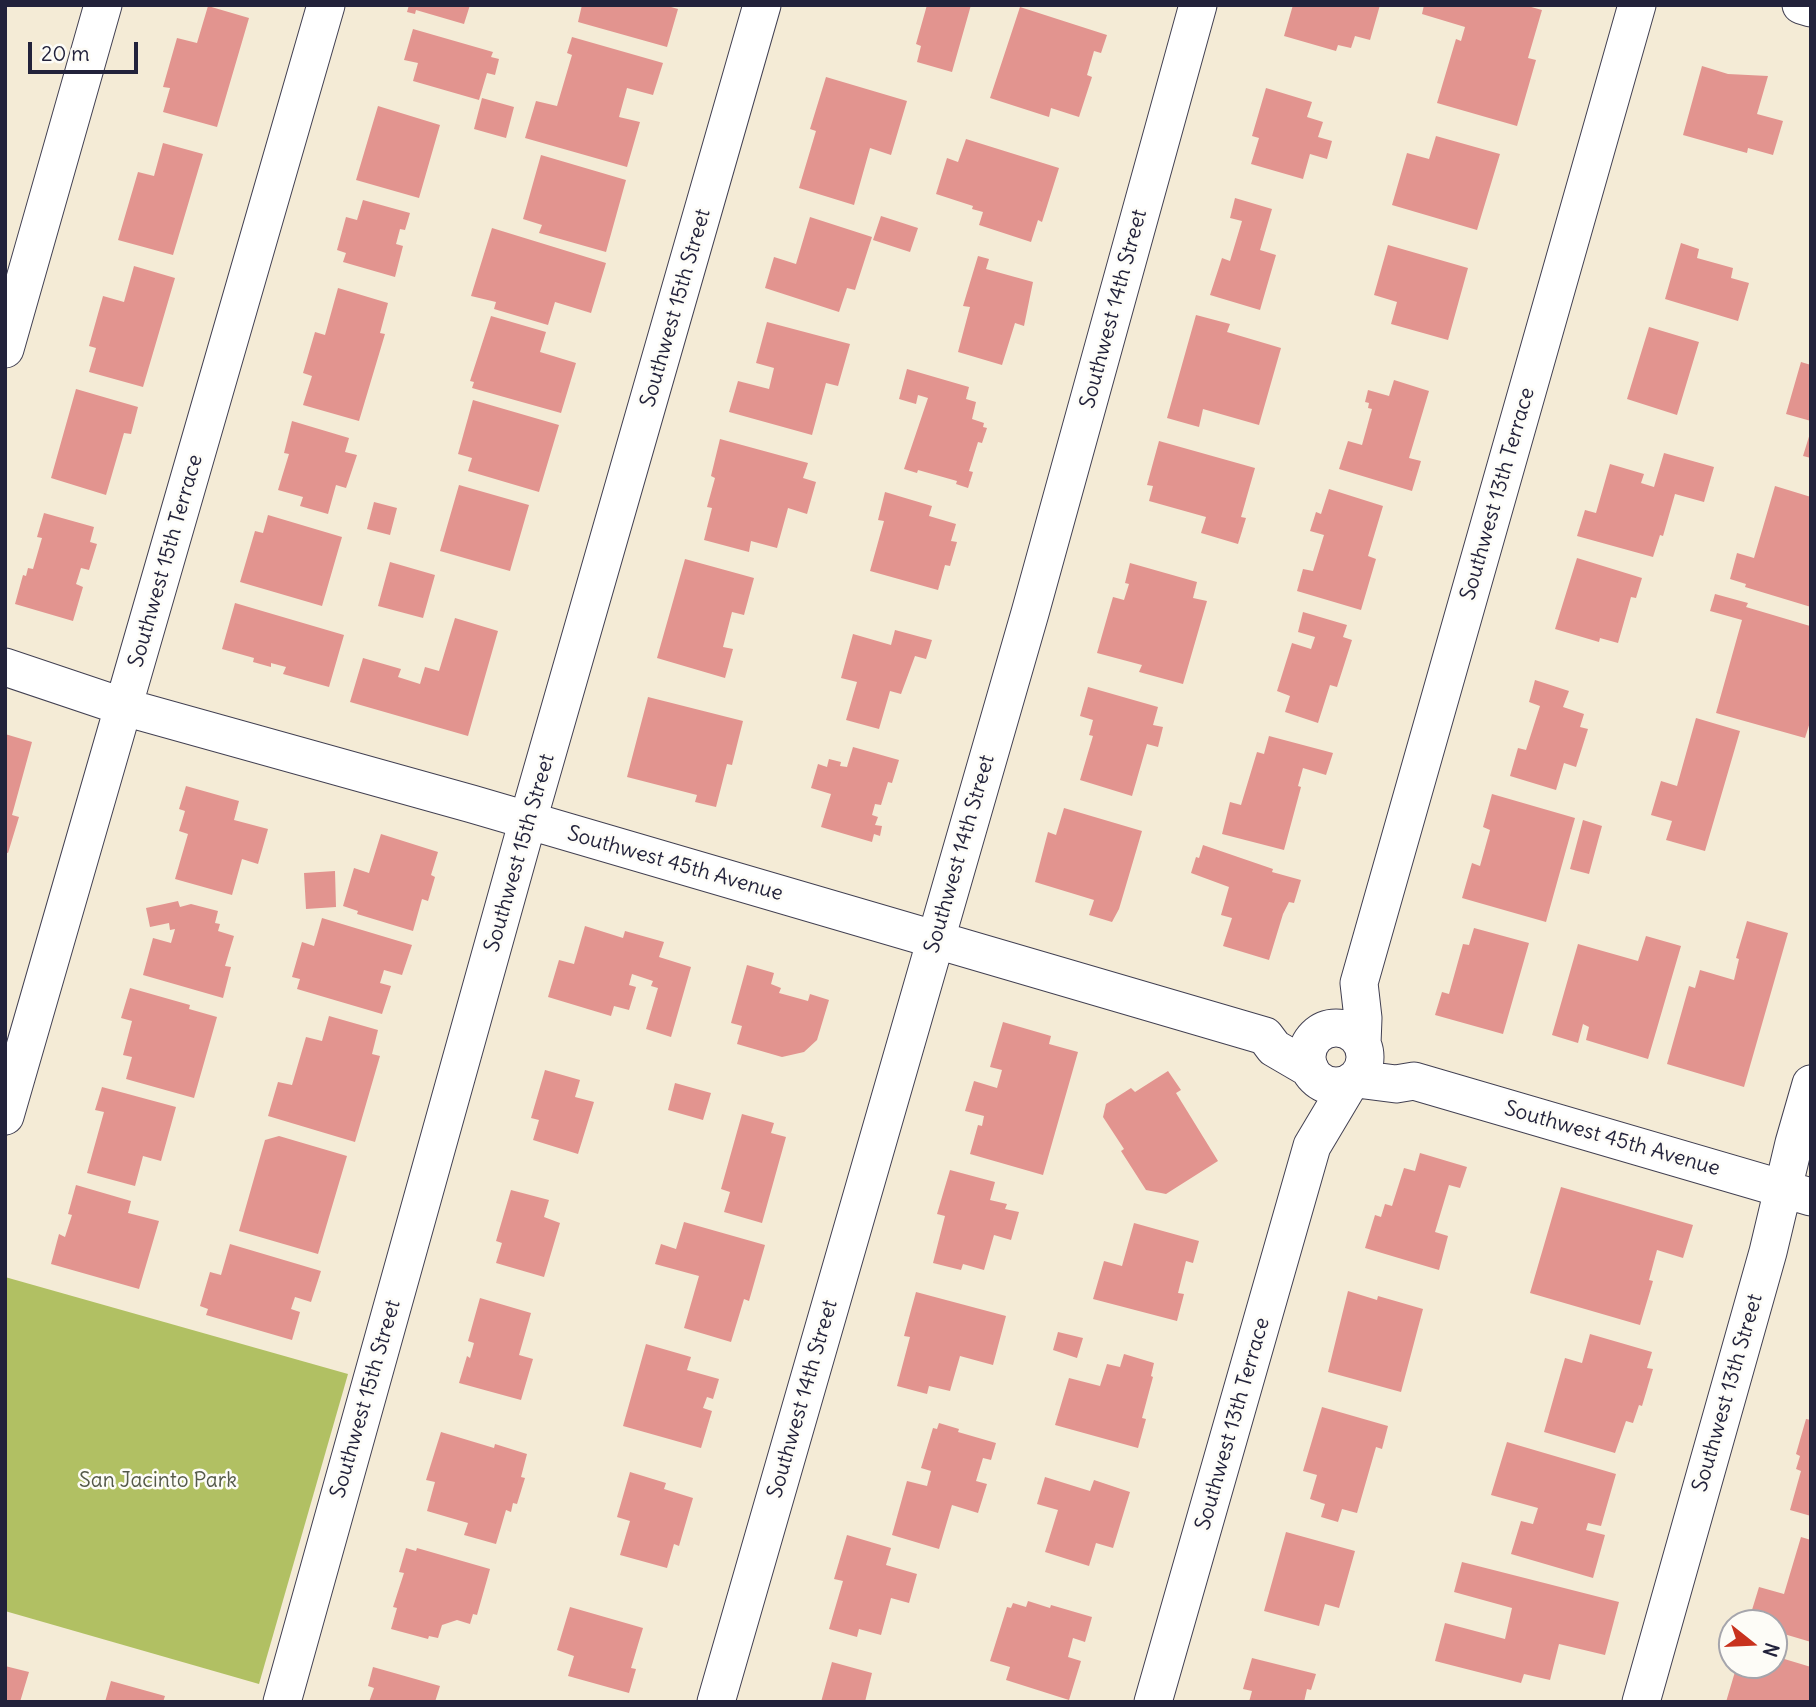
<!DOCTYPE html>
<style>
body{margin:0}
#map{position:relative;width:1816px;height:1707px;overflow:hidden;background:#f4ebd6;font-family:Delius,sans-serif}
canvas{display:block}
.frame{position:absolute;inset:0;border:7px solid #22223b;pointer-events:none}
.north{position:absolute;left:1718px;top:1609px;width:70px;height:70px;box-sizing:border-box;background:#fdfcf7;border:2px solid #a5a5ac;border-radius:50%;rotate:108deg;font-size:19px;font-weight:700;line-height:28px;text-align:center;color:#22223b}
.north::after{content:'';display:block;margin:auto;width:24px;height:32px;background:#c8321e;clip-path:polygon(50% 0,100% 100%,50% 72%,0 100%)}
.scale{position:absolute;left:28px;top:42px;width:110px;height:32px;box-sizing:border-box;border:4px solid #22223b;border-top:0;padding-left:9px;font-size:21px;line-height:24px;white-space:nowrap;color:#22223b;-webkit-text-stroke:5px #fdfcf7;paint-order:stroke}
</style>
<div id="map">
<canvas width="1816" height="1707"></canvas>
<div class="frame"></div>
<div class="north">N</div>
<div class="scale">20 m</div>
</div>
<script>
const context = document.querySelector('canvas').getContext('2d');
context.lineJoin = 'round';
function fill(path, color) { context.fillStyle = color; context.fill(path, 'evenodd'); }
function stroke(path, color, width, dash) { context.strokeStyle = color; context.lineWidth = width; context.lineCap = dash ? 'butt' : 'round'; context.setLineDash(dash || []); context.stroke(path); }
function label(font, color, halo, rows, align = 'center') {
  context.font = font + ' Delius,sans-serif'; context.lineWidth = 5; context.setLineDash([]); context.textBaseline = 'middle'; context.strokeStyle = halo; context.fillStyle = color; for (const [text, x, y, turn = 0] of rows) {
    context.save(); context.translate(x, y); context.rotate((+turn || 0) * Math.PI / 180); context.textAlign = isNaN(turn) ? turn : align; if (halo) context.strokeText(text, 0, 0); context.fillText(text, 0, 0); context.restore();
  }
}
const green = new Path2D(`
 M 5,1277 L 348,1374 L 259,1684 L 5,1611 Z`);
const building = new Path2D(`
 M 409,5 L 470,5 L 464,24 L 416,10 L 415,14 L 407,12 Z
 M 582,5 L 664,5 L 678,9 L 667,47 L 578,22 Z
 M 927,5 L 971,5 L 952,72 L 917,62 L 921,46 L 916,44 Z
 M 1293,5 L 1380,5 L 1370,40 L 1355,36 L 1351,48 L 1338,45 L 1336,51 L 1284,36 Z
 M 1424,5 L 1524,5 L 1542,10 L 1528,58 L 1536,60 L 1517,126 L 1437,103 L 1456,39 L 1461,41 L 1465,27 L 1422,14 Z
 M 208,6 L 249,18 L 217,127 L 163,112 L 170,88 L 163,87 L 177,38 L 197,43 Z
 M 1020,7 L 1107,35 L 1101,53 L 1094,51 L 1087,75 L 1092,77 L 1079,117 L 1051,108 L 1049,117 L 990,98 Z
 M 413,29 L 493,52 L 491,57 L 499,59 L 495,75 L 487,73 L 479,100 L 413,81 L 418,63 L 404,60 Z
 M 572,37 L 663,63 L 653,95 L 627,88 L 619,117 L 640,122 L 627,167 L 525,138 L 536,101 L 557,106 L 572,55 L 567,53 Z
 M 1702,66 L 1728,74 L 1768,76 L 1757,114 L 1783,121 L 1773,155 L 1748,148 L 1747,153 L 1683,135 Z
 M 826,77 L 907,101 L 891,155 L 870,148 L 854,205 L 799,188 L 816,131 L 810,129 Z
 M 1266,88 L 1312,102 L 1307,117 L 1323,122 L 1318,137 L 1332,141 L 1327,159 L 1310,154 L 1303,179 L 1251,164 L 1259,138 L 1252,136 Z
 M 482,98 L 514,107 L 506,138 L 474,129 Z
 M 378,106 L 440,125 L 419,198 L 356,180 Z
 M 1436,136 L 1500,154 L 1477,230 L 1392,205 L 1407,153 L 1429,159 Z
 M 966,139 L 1059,168 L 1042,222 L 1038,220 L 1031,242 L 979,225 L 983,212 L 972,209 L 973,206 L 936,194 L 947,158 L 958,162 Z
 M 163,143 L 203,154 L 173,255 L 118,240 L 138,172 L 154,176 Z
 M 541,155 L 626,180 L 606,252 L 539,233 L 542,225 L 523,219 Z
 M 1235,198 L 1272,209 L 1260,250 L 1276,255 L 1260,310 L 1210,295 L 1222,258 L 1230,261 L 1242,221 L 1230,218 Z
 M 363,200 L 410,213 L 405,230 L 400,229 L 396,244 L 403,246 L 395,277 L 343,262 L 346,253 L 337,250 L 346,217 L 357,220 Z
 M 881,216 L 918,228 L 910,252 L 873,240 Z
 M 810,217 L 872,237 L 855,290 L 847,288 L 839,312 L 765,288 L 774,257 L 796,264 Z
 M 492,228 L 606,263 L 591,313 L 555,302 L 548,325 L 494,309 L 496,302 L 471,296 Z
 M 1681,243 L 1699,249 L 1697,258 L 1733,268 L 1731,278 L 1749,283 L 1738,321 L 1665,299 Z
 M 1388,245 L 1468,268 L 1448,340 L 1391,324 L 1397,302 L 1374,295 Z
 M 978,256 L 989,259 L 986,269 L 1033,282 L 1024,326 L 1015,323 L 1002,365 L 958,352 L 970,307 L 963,306 Z
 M 134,266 L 175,278 L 143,387 L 89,372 L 96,348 L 89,346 L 103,296 L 124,302 Z
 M 338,288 L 388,303 L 380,333 L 385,334 L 359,421 L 303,405 L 312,376 L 303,373 L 315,332 L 325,335 Z
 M 1196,315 L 1230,324 L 1227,332 L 1281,348 L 1259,425 L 1203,409 L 1199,427 L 1167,418 Z
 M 491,316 L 546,332 L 540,352 L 576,363 L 561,413 L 472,388 L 474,382 L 470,381 Z
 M 767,322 L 850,344 L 838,386 L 826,383 L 812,435 L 729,412 L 738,381 L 769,389 L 774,368 L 756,363 Z
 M 1649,327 L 1699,342 L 1677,415 L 1627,399 Z
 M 1801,362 L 1811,365 L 1811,421 L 1786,414 Z
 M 907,369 L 969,387 L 966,399 L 976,402 L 972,419 L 984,423 L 983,427 L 987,428 L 982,443 L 978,442 L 969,471 L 973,472 L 968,488 L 956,484 L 957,481 L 918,470 L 917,473 L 904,469 L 928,398 L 918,395 L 916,404 L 899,399 Z
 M 1394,380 L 1429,391 L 1409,458 L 1421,461 L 1412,491 L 1339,469 L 1348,441 L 1362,445 L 1372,409 L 1368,408 L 1369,403 L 1365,402 L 1368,390 L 1389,396 Z
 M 76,389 L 138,407 L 131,434 L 124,433 L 106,495 L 51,478 Z
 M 473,400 L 559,425 L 539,492 L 468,471 L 472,458 L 458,454 Z
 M 292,421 L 349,438 L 345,452 L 357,455 L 346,488 L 336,485 L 328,514 L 300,506 L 303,497 L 278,490 L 289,454 L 284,453 Z
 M 1811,430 L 1811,458 L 1803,456 Z
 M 720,439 L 808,463 L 803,478 L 816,482 L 807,514 L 788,508 L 777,548 L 751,541 L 749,552 L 704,540 L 712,508 L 707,507 L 715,478 L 711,476 Z
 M 1159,441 L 1255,468 L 1241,517 L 1246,518 L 1238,544 L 1201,533 L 1206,517 L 1149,501 L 1153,486 L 1147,485 Z
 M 1664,453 L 1714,467 L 1704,502 L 1675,494 L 1663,536 L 1660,535 L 1653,557 L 1577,536 L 1585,510 L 1596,513 L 1610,464 L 1644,474 L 1641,483 L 1654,487 Z
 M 459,485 L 529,505 L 510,571 L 440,551 Z
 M 1775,486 L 1811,497 L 1811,607 L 1745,587 L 1746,584 L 1730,579 L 1737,553 L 1754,558 Z
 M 1329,489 L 1383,506 L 1368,556 L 1376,559 L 1361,610 L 1297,591 L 1303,569 L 1313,571 L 1324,535 L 1310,531 L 1316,512 L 1321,514 Z
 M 885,492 L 932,506 L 929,516 L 956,524 L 951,541 L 957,542 L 950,566 L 945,565 L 938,590 L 870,571 L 884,521 L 878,520 Z
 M 374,502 L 397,508 L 390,535 L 367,529 Z
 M 44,513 L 94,527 L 90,542 L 97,544 L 89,570 L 81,568 L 76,584 L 83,587 L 73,621 L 15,604 L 23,575 L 26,576 L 28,568 L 33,569 L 42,538 L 37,537 Z
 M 268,515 L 342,537 L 322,606 L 240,582 L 255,531 L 263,533 Z
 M 1577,558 L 1642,578 L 1636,598 L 1631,597 L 1618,643 L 1600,638 L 1599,642 L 1555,629 Z
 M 685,559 L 754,578 L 744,615 L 732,612 L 723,647 L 733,649 L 725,678 L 657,658 Z
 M 390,562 L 435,575 L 423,618 L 378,606 Z
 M 1130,563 L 1197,582 L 1193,598 L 1207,601 L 1183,684 L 1139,672 L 1142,665 L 1097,653 L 1113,597 L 1124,600 L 1129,584 L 1125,583 Z
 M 1715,594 L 1748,603 L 1746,607 L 1810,626 L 1811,719 L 1805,738 L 1716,713 L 1742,620 L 1710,611 Z
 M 235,603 L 344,635 L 329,687 L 283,674 L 286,667 L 271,663 L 271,667 L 253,662 L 254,658 L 222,649 Z
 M 1303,612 L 1347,625 L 1343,637 L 1352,640 L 1337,687 L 1330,685 L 1318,723 L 1285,712 L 1290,696 L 1277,691 L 1292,643 L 1311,649 L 1315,637 L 1298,632 Z
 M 455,618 L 498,631 L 468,736 L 350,702 L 363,658 L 401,669 L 398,677 L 420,684 L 425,667 L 439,671 Z
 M 895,630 L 932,640 L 926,659 L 915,656 L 901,694 L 890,691 L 879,729 L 846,720 L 857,682 L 841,678 L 853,634 L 891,645 Z
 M 1535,680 L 1569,691 L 1563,707 L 1584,714 L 1580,727 L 1588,729 L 1576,767 L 1564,763 L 1556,790 L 1510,776 L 1518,748 L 1526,750 L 1540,706 L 1529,702 Z
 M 1088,687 L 1158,707 L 1153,725 L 1163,727 L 1158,747 L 1147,744 L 1132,796 L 1080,780 L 1093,736 L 1089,735 L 1093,720 L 1080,716 Z
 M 648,697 L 743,721 L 732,765 L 727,764 L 716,807 L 695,802 L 697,795 L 627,777 Z
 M 1696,718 L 1740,731 L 1705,851 L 1666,840 L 1672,821 L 1651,815 L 1661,781 L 1677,786 Z
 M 5,734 L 32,742 L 12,815 L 19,817 L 8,853 L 5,852 Z
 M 1269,736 L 1333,753 L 1326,775 L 1303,768 L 1298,786 L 1301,787 L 1284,850 L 1222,834 L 1230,802 L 1241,805 L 1257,752 L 1264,754 Z
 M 853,747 L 899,760 L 892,783 L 888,782 L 881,805 L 875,804 L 872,815 L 878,817 L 875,825 L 882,826 L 880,836 L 874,834 L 872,842 L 821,827 L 831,794 L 811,788 L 818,764 L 827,767 L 829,759 L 841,762 L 840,766 L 847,767 Z
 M 186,786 L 239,801 L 234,820 L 268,829 L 258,864 L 242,859 L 232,895 L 175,879 L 188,834 L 179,831 L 185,811 L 179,809 Z
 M 1492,794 L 1575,818 L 1546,922 L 1462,898 L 1472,863 L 1480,866 L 1490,830 L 1483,827 Z
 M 1064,808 L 1142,831 L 1119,909 L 1112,922 L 1089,915 L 1094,900 L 1035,882 L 1048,832 L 1056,835 Z
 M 1583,820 L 1602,826 L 1589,874 L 1570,869 Z
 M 381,834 L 438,852 L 431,875 L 435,877 L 428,901 L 422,899 L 413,931 L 357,914 L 358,911 L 343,906 L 354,868 L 369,873 Z
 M 1203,845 L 1273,869 L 1272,872 L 1301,880 L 1294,903 L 1289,902 L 1283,914 L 1269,960 L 1223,946 L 1232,918 L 1221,915 L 1229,887 L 1191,873 L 1196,857 L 1199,858 Z
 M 335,871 L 336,907 L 306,909 L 304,873 Z
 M 178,901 L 180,907 L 191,904 L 218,911 L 215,923 L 220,924 L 218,931 L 234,936 L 225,966 L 231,967 L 223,998 L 143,975 L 153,938 L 171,943 L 175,929 L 170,930 L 169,923 L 150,927 L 146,908 Z
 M 322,918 L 412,945 L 402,975 L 384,970 L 380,983 L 391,986 L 382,1014 L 297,989 L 300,979 L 292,977 L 302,942 L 314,946 Z
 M 1747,921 L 1788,933 L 1744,1087 L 1667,1064 L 1689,986 L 1695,988 L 1700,970 L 1734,980 L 1739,959 L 1736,958 Z
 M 585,926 L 623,938 L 625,931 L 664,942 L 659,957 L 691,967 L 671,1037 L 646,1029 L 658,988 L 651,986 L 653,981 L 632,974 L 629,985 L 636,987 L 629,1010 L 614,1006 L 611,1016 L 548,997 L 559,960 L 574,964 Z
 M 1474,928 L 1529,943 L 1503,1034 L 1435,1015 L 1442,992 L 1449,994 L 1463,944 L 1469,945 Z
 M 1646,936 L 1681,946 L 1648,1059 L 1586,1040 L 1589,1027 L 1583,1024 L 1578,1043 L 1552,1035 L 1578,944 L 1638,961 Z
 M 747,965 L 774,973 L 771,984 L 781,988 L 779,993 L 808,1001 L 810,994 L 829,1000 L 817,1040 L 804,1052 L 782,1057 L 737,1044 L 742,1026 L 731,1023 Z
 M 130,988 L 190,1005 L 189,1009 L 217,1017 L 194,1098 L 126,1079 L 132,1057 L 123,1055 L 132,1021 L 121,1018 Z
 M 329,1016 L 378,1030 L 372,1054 L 380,1056 L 355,1142 L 268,1116 L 278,1082 L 292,1085 L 306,1037 L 322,1041 Z
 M 1003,1022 L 1051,1036 L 1049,1044 L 1078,1052 L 1043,1175 L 970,1154 L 978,1125 L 982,1126 L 984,1116 L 965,1111 L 974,1081 L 997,1088 L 1002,1070 L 990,1067 Z
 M 545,1070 L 580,1080 L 575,1097 L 594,1102 L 578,1154 L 533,1140 L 539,1120 L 531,1118 Z
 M 1168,1071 L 1181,1090 L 1176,1093 L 1218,1161 L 1166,1194 L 1146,1190 L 1121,1151 L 1124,1149 L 1103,1117 L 1106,1104 L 1131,1088 L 1135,1092 Z
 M 675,1083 L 711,1093 L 703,1120 L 668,1110 Z
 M 102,1087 L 176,1107 L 161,1161 L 143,1156 L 135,1186 L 87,1173 L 104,1112 L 95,1110 Z
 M 742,1114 L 774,1123 L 771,1133 L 786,1137 L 762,1223 L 724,1212 L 730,1192 L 721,1189 Z
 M 279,1136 L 347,1156 L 318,1254 L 239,1231 L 265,1140 Z
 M 1420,1153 L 1467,1167 L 1460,1188 L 1449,1185 L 1435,1232 L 1448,1236 L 1439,1270 L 1365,1248 L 1375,1215 L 1381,1217 L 1385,1204 L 1392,1206 L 1404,1168 L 1415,1171 Z
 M 950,1170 L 995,1182 L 990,1200 L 1007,1204 L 1005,1209 L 1019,1212 L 1011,1240 L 994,1235 L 984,1270 L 963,1264 L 961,1270 L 933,1263 L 945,1216 L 937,1214 Z
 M 76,1185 L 131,1201 L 128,1213 L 159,1221 L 139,1289 L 51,1264 L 59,1234 L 65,1237 L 72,1215 L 68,1214 Z
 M 1561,1187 L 1693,1225 L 1683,1258 L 1657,1250 L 1649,1280 L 1653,1281 L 1640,1325 L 1530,1293 Z
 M 511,1190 L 549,1200 L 544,1217 L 560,1223 L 544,1277 L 496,1263 L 502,1243 L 496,1241 Z
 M 684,1222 L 765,1245 L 749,1301 L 744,1299 L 731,1342 L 684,1328 L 699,1276 L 655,1264 L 661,1244 L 676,1249 Z
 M 1134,1223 L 1199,1241 L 1193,1263 L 1186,1261 L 1178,1293 L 1184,1294 L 1177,1321 L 1093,1299 L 1104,1261 L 1122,1266 Z
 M 230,1244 L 321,1271 L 311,1302 L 295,1297 L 291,1309 L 300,1312 L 292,1340 L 206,1315 L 208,1309 L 200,1306 L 210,1272 L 221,1275 Z
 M 1348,1291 L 1377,1300 L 1378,1296 L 1423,1309 L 1401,1392 L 1328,1372 Z
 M 916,1292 L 1006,1316 L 993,1365 L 960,1356 L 950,1391 L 929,1386 L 927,1394 L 897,1386 L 910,1337 L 904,1336 Z
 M 480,1298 L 531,1313 L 519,1355 L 533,1359 L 521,1400 L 459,1383 L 467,1356 L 470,1358 L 474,1343 L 468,1341 Z
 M 1058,1332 L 1083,1338 L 1077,1358 L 1053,1350 Z
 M 1590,1334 L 1652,1352 L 1647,1368 L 1653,1369 L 1642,1406 L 1639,1405 L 1633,1423 L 1626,1421 L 1615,1453 L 1544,1432 L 1565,1358 L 1582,1363 Z
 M 646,1344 L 691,1357 L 687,1370 L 719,1379 L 713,1399 L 707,1397 L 703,1408 L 712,1411 L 701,1448 L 623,1426 Z
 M 1124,1354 L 1154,1363 L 1151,1376 L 1153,1377 L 1142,1418 L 1146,1419 L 1138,1448 L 1055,1425 L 1069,1378 L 1100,1386 L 1107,1364 L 1120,1367 Z
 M 1322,1407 L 1388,1426 L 1382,1449 L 1376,1447 L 1357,1513 L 1342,1509 L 1338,1522 L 1321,1517 L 1325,1504 L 1310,1499 L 1317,1475 L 1303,1471 Z
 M 1806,1419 L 1811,1420 L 1811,1516 L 1790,1510 L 1801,1471 L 1796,1469 L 1800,1456 L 1796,1454 Z
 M 939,1423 L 959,1429 L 958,1432 L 996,1443 L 991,1460 L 983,1458 L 976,1481 L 987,1484 L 978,1513 L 952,1505 L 939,1549 L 892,1535 L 907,1481 L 927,1486 L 931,1471 L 921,1468 L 933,1428 L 937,1429 Z
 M 441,1432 L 494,1448 L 495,1444 L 527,1454 L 521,1477 L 525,1478 L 517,1504 L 513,1503 L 511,1512 L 506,1510 L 496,1544 L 464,1535 L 468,1523 L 427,1511 L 435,1482 L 426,1480 Z
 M 1507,1442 L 1616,1474 L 1601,1526 L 1588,1523 L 1586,1530 L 1605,1535 L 1593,1578 L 1511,1554 L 1521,1521 L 1533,1524 L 1538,1508 L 1491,1495 Z
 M 630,1472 L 666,1483 L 664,1489 L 693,1498 L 679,1546 L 674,1544 L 667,1568 L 620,1555 L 630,1521 L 617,1517 Z
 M 1045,1477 L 1090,1491 L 1094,1480 L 1130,1492 L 1113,1548 L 1096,1543 L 1089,1566 L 1045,1552 L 1058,1510 L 1037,1504 Z
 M 1286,1532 L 1355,1551 L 1339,1608 L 1325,1604 L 1319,1626 L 1264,1611 Z
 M 847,1535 L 891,1548 L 886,1565 L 917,1574 L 909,1603 L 891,1598 L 881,1635 L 859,1629 L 857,1637 L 829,1629 L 843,1581 L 834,1579 Z
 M 1801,1537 L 1811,1540 L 1811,1642 L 1774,1631 L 1774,1623 L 1748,1623 L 1759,1587 L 1784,1594 Z
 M 406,1548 L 416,1551 L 417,1548 L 490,1569 L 477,1615 L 473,1614 L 470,1624 L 457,1620 L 442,1625 L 438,1638 L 429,1636 L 428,1639 L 391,1629 L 397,1608 L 393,1607 L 404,1573 L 399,1572 Z
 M 1462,1562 L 1619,1602 L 1605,1655 L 1559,1644 L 1550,1680 L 1524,1674 L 1521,1683 L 1435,1661 L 1445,1623 L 1505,1639 L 1512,1608 L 1454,1592 Z
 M 1028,1601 L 1050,1608 L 1051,1605 L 1092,1617 L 1085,1642 L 1073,1638 L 1068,1657 L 1081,1661 L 1069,1700 L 1006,1680 L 1010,1667 L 990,1661 L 1007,1607 L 1011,1608 L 1013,1603 L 1026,1607 Z
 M 570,1607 L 643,1628 L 631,1668 L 636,1669 L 629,1693 L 568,1676 L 574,1656 L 557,1650 Z
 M 1252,1658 L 1316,1674 L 1311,1690 L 1307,1689 L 1304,1702 L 1249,1702 L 1252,1691 L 1243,1689 Z
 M 1781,1658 L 1811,1667 L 1811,1702 L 1726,1702 L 1737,1665 L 1779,1665 Z
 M 832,1662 L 872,1673 L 865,1702 L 821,1702 Z
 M 5,1666 L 29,1672 L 20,1702 L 5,1702 Z
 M 373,1667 L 440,1686 L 435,1702 L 369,1702 L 374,1688 L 368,1686 Z
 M 111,1681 L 165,1696 L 163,1702 L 105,1702 Z`);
const minor = new Path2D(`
 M 1801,5 L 1811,8
 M 5,349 L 103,5
 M 5,667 L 124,707 L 472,804 L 1265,1036 L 1274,1048 L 1310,1069
 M1307 1057a29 29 0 1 1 58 0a29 29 0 1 1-58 0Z
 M 1362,1044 L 1363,1018 L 1359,983 L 1637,5
 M 1357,1079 L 1396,1084 L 1414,1081 L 1811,1197
 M 5,1116 L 326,5
 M 282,1702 L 528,820 L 762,5
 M 716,1702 L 1030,613 L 1198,5
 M 1153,1702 L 1312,1146 L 1349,1084
 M 1641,1702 L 1768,1252 L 1794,1143 L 1811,1084`);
const streetNames = [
 ["Southwest 15th Street",676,308,-74],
 ["Southwest 14th Street",1114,309,-75],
 ["Southwest 13th Terrace",1498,494,-74],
 ["Southwest 15th Terrace",166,561,-74],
 ["Southwest 15th Street",520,853,-74],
 ["Southwest 14th Street",960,854,-74],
 ["Southwest 45th Avenue",675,864,16],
 ["Southwest 45th Avenue",1612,1139,16],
 ["Southwest 13th Street",1728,1393,-74],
 ["Southwest 15th Street",366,1399,-74],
 ["Southwest 14th Street",803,1399,-74],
 ["Southwest 13th Terrace",1233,1424,-74]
];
const parkNames = [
 ["San Jacinto Park",158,1481]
];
fill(green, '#b1c063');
fill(building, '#e2948f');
stroke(minor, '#424052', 39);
stroke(minor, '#fff', 37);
label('21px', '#22223b', '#fdfcf7', streetNames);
label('21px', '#545949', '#fdfcf7', parkNames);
</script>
